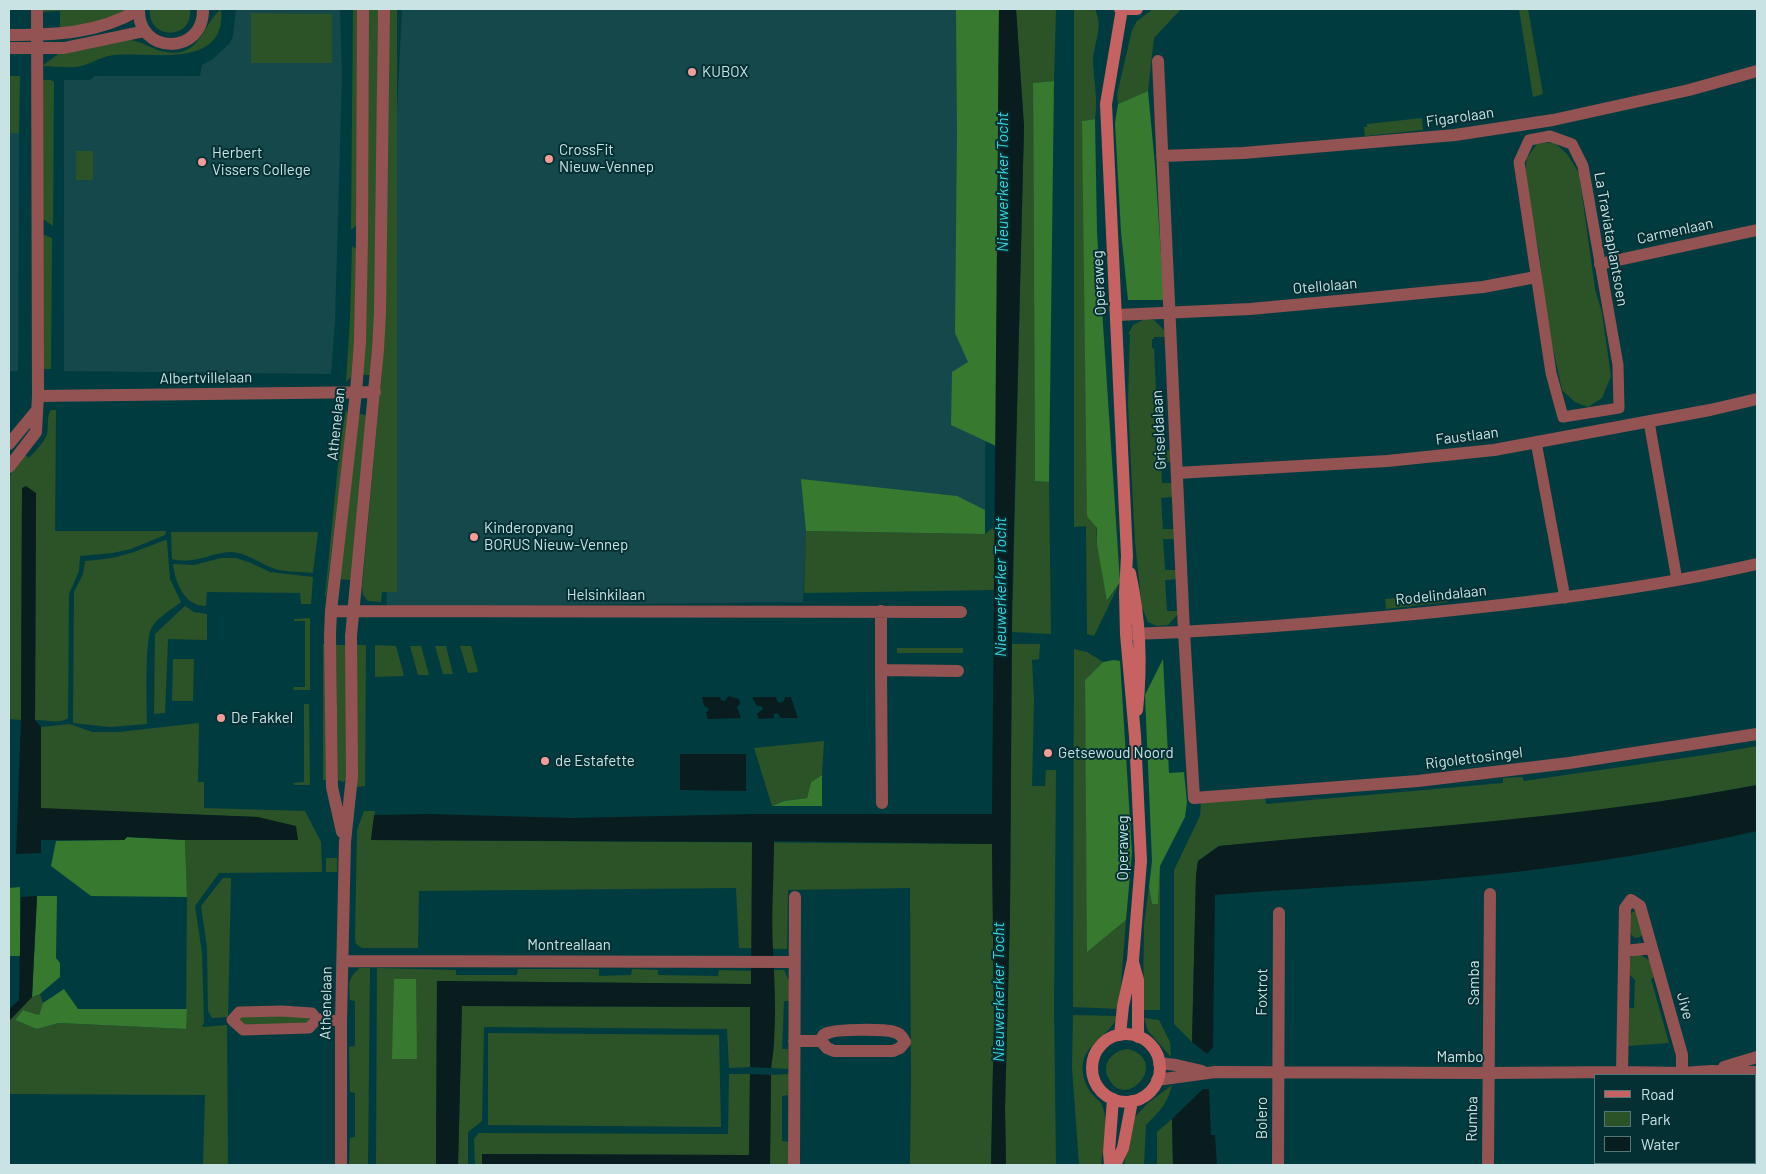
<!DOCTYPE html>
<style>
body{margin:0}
#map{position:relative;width:1766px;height:1174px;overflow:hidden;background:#003c3f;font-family:Barlow,sans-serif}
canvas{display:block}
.frame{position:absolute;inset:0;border:10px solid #c9e3e5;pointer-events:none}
.legend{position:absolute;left:1594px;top:1074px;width:162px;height:90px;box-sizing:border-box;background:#053033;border:1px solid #53787a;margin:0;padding:6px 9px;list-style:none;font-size:15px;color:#c9e3e5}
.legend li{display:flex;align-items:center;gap:10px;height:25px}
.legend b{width:25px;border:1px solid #53787a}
</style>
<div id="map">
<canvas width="1766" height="1174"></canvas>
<div class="frame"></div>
<ul class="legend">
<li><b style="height:6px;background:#c66261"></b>Road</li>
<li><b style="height:14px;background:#2c5327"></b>Park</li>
<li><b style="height:14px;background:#091d1e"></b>Water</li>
</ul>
</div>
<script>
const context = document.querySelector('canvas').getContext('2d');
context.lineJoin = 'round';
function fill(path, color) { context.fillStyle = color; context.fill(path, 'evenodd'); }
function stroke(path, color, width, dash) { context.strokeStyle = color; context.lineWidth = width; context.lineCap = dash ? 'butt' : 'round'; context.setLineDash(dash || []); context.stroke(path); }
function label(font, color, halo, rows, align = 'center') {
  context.font = font + ' Barlow,sans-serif'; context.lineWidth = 4; context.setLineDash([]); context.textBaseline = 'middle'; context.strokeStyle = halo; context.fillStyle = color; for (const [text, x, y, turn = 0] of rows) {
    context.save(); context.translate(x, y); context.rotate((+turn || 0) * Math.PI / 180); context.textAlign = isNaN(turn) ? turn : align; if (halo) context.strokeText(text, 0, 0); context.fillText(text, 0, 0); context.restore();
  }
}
const built = new Path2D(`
 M 236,9 L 340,9 L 342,76 L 335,321 L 331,374 L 64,371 L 64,80 L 90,80 L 95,76 L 200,76 L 202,65 L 213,59 L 230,43 L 233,36 Z
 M 402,9 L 987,9 L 985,534 L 806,531 L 803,602 L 387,607 L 383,402 Z
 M 9,133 L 19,133 L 18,371 L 9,371 Z`);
const green = new Path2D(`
 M 42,9 L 127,9 L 116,17 L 60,32 L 60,11 L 42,12 Z
 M 150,9 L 190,9 C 193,41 147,40 150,9 Z
 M 221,9 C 227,71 150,51 114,55 C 102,56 93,63 81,66 C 69,69 54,66 42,66 L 61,52 L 129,40 C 143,41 152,50 166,52 C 200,58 202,25 221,9 Z
 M 353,9 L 358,9 L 357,225 L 351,230 Z
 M 367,9 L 378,9 L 376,300 L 370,375 L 364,375 L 362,372 Z
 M 387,9 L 397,9 L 397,592 L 382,592 L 381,602 L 368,601 L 363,595 L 362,587 L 382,370 Z
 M 1016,9 L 1056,9 L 1054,81 L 1033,83 L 1035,481 L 1049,482 L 1051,634 L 1012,632 L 1024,126 Z
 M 1074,9 L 1095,9 C 1104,29 1093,43 1093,63 C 1094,82 1098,100 1095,119 L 1082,121 L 1097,545 L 1108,601 L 1120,582 L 1094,636 L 1087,634 L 1086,526 L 1074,527 Z
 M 1153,9 L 1181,9 L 1154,38 L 1148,91 L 1118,104 L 1117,95 L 1132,30 L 1137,21 Z
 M 1519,9 L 1528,9 L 1543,94 L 1533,97 Z
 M 251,13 L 332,14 L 332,63 L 251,63 Z
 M 9,76 L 20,76 L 19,133 L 9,133 Z
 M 43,80 L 51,80 L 54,82 L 53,226 L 43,219 Z
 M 1422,118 L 1423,130 L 1365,136 L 1364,127 L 1367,127 L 1367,124 Z
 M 1554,142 L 1567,154 L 1579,173 L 1595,289 L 1602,313 L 1611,376 L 1602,398 L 1588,407 L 1575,402 L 1562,390 L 1547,321 L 1539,253 L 1524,178 L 1527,158 L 1537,144 Z
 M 76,151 L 93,151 L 93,180 L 76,180 Z
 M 42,234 L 52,238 L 51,369 L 42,369 Z
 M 352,246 L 356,249 L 355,336 L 351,377 L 346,382 L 350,320 Z
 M 1145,319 L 1154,320 L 1165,331 L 1165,337 L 1154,337 L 1154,339 L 1152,339 L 1152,348 L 1154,349 L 1159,451 L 1170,450 L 1171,462 L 1161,462 L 1162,483 L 1172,483 L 1173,497 L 1161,498 L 1163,529 L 1174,529 L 1175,539 L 1163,539 L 1165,570 L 1176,570 L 1177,579 L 1165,580 L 1167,611 L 1178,611 L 1178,614 L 1168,625 L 1157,626 L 1148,622 L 1142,607 L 1135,542 L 1128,403 L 1130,334 L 1128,334 L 1133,325 Z
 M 346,409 L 348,414 L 326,597 L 325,596 L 340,445 Z
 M 51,410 L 56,410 L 55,531 L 166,531 L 165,535 L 131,549 L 113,553 L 80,556 L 79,571 L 69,594 L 68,718 C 58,725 46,719 35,720 L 36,493 L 22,488 L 21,720 L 10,719 L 9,711 L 9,479 L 13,469 L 24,454 L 29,458 C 35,451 43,444 47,435 C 49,427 46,417 51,410 Z
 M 361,414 L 368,416 L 351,580 L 339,579 L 359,415 Z
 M 995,526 L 995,590 L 804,593 L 806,531 L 985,534 Z
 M 171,532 L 318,532 L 313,573 C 299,571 283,573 270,567 C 257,562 246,552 230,552 C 211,553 192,565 172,559 Z
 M 165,540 L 167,541 L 170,579 L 181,602 C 172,609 158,617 152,627 C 144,640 147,705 147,724 L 110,727 L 73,723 L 74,592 L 83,574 L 85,561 C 118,559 135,552 165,540 Z
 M 221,558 L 236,558 L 251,563 L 270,572 L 313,577 L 311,604 L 301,604 L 300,593 L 207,592 L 206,606 C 184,606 175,582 173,564 L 194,565 Z
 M 1447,593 L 1448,602 L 1386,609 L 1385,599 Z
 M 185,606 L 194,612 L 207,614 L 207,640 L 168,639 L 165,713 L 154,714 L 155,634 Z
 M 310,618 L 310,690 L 294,690 L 293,688 L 294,687 L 305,687 L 305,621 L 294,621 L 294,619 Z
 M 323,644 L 326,644 L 328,780 L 323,780 Z
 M 1012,644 L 1040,644 L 1039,659 L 1032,660 L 1034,701 L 1032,786 L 1045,786 L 1046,770 L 1056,770 L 1054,1007 L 1056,1165 L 1006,1165 L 1005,1108 L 1010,914 Z
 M 336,645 L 346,645 L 346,780 L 343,782 L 338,780 Z
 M 356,645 L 366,645 L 365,786 L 357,787 Z
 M 375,645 L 396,646 L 404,676 L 375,677 Z
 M 410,646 L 421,646 L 429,675 L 418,675 Z
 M 435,646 L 446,646 L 453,674 L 443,674 Z
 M 460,646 L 471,646 L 478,672 L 468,673 Z
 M 897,648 L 963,648 L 963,653 L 897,653 Z
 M 1074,649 L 1087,652 L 1103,662 L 1085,680 L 1088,951 L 1126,920 L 1119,1009 L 1073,1007 Z
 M 173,659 L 194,659 L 193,701 L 172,701 Z
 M 304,704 L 309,704 L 310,785 L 295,785 L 293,783 L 304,782 Z
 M 199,723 L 198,782 L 204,782 L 204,808 L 305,811 L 321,842 L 322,872 L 219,873 L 195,906 L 202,953 L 204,1022 L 202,1027 L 227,1025 L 228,1165 L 203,1165 L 205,1095 L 9,1094 L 9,1021 L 32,997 L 40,994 L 43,1003 L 39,1015 L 23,1010 L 15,1020 L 37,1029 L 59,1023 L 186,1029 L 187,897 L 185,840 L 298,840 L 258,817 L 41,809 L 41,727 L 70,724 L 92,732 L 119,732 Z
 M 824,741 L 822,775 L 811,782 L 807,798 L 784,801 L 772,806 L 754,748 Z
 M 1757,746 L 1757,785 C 1580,819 1399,830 1219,846 L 1198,861 L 1196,875 L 1192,1042 L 1174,1024 L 1174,870 L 1200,816 L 1201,802 L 1265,798 L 1266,804 L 1503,783 L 1503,778 L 1522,777 L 1524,781 L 1718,753 Z
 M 364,811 L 375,811 L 371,840 L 992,844 L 994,1018 L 991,1165 L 910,1165 L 911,1083 L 910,888 L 788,890 L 787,949 L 739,948 L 736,888 L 419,891 L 418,948 L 362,948 L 356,944 L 355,939 L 357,830 Z
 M 326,858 L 337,858 L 337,872 L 326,872 Z
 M 1160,866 L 1160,1010 L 1143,1010 L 1144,925 L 1149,887 L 1152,904 L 1158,904 Z
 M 223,878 L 231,878 L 228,1017 L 212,1018 L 208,1011 L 207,947 L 201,906 Z
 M 1636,911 L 1643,934 L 1640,937 L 1635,938 L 1631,934 L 1630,917 L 1632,912 Z
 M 1638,953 L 1650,961 L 1656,976 L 1651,979 L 1669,1043 L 1628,1046 L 1629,1008 L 1634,1008 L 1635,980 L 1629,974 L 1630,958 Z
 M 360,968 L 370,968 L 368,1165 L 349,1165 L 350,1138 L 355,1137 L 355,1093 L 350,1092 L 349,1047 L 355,1046 L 355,1001 L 350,1000 C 349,985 347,978 360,968 Z
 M 377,968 L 456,970 L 456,975 L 517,975 L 518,969 L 599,969 L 599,976 L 631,975 L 632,969 L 658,970 L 658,975 L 718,976 L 719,970 L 751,971 L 751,984 L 437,981 L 436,1165 L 376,1165 Z
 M 774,970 L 784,970 L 790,983 L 789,1001 L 784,1001 L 782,1049 L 788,1049 L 788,1069 L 771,1068 L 774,1047 Z
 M 462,1006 L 751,1007 L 750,1067 L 729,1068 L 727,1029 L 484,1027 L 482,1121 L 468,1132 L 468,1165 L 458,1165 Z
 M 242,1015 L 308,1017 L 310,1023 L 247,1026 L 239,1021 L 240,1017 Z
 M 1073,1015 L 1118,1016 C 1109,1036 1087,1043 1083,1062 C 1081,1074 1085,1086 1093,1095 C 1095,1098 1099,1100 1101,1103 C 1110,1121 1103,1146 1101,1165 L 1079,1165 L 1072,1067 Z
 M 1144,1018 L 1159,1020 L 1170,1042 L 1171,1057 L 1148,1031 Z
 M 488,1033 L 719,1035 L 721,1127 L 488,1125 Z
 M 1128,1049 C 1171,1061 1126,1112 1109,1079 C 1100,1064 1113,1050 1128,1049 Z
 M 729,1074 L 750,1074 L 749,1155 L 483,1154 L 482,1165 L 475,1165 L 474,1139 L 479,1133 L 728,1134 Z
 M 789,1074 L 788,1095 L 782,1096 L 782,1141 L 789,1142 L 788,1165 L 770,1165 L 771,1075 Z
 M 1172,1085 C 1168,1103 1159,1112 1146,1125 L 1144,1165 L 1124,1165 L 1133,1119 L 1148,1103 Z
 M 1172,1119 L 1173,1165 L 1157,1165 L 1157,1132 Z`);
const forest = new Path2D(`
 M 956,9 L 999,9 L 996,446 L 951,425 L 952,372 L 968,362 L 955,333 L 957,133 Z
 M 1054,81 L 1049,482 L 1035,481 L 1033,83 Z
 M 1148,91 L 1155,165 L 1164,300 L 1128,300 L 1121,232 L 1115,123 L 1118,104 Z
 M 1095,119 L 1097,233 L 1120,582 L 1107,601 L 1097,545 L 1097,528 L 1087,516 L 1082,121 Z
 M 801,479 L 957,496 L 985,510 L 985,534 L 806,531 Z
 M 1163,659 L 1169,773 L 1184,772 L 1187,802 L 1185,817 L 1160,866 L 1158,904 L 1152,904 L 1149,887 L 1152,861 L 1145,695 Z
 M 1114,660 L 1120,661 L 1132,852 L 1126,920 L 1087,952 L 1085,680 L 1103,662 Z
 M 822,775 L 822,806 L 772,806 L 784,801 L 807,798 L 811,782 Z
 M 127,837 L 185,840 L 187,897 L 91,896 L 51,866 L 56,841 L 124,840 Z
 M 20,887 L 20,956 L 9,956 L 9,888 Z
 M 37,896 L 57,896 L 56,958 L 60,963 L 60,977 L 40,994 L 32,997 Z
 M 394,979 L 416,979 L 417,1059 L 392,1059 Z
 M 64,989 L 78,1009 L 187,1009 L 186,1029 L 59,1023 L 37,1029 L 15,1020 L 23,1010 L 39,1015 L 43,1003 Z`);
const water = new Path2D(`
 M 999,9 L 1016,9 L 1024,126 L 1012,603 L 1010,914 L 1005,1108 L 1006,1165 L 991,1165 L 994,1018 L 992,844 L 774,841 C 774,877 771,914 773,949 C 775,989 777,1029 771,1068 L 750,1067 L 750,1007 L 462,1006 L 458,1165 L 436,1165 L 437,981 L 751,984 L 752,842 L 371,840 L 374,815 L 429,814 L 571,818 L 754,814 L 992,814 Z
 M 26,486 L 36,493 L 35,720 L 41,727 L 41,808 L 258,817 L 296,826 L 298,840 L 185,840 L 127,837 L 124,840 L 41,840 L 41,853 L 16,854 L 21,720 L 22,488 Z
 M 728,696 L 739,699 L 740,704 L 737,707 L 741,718 L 708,719 L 706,713 L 708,711 L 708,708 L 704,706 L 702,697 L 720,697 L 721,700 L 725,701 Z
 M 752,697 L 776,697 L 777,701 L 780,703 L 784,701 L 785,697 L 791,697 L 798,718 L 780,718 L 779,715 L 777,713 L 774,714 L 774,718 L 759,719 L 757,714 L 763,709 L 761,706 L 757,706 Z
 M 680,754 L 746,754 L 746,791 L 680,790 Z
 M 1757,785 L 1757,831 C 1651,855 1543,871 1435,880 C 1361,886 1288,889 1215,895 L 1213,1047 L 1207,1054 L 1192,1042 L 1196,875 L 1198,861 L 1219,846 C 1399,828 1580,819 1757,785 Z
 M 37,896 L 32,997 L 9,1021 L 9,1009 L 19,1000 L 21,897 Z
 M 750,1074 L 771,1075 L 770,1165 L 482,1165 L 482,1154 L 749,1155 Z
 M 1203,1089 L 1209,1089 L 1211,1135 L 1215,1135 L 1217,1165 L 1173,1165 L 1172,1119 Z`);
const pedestrian = new Path2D(`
 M 1550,136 L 1572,144 L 1583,166 L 1618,365 L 1619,408 L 1563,417 L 1551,373 L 1519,162 L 1529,140 Z
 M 1649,422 L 1677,580
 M 1536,442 L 1565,598
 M 317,1019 L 309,1028 L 243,1030 L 232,1020 L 239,1012 L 282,1011 L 312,1013 L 317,1019 L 341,1021`);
const minor = new Path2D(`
 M 1158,61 L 1184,632 L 1194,798 L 1418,781 L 1569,763 L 1757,734
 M 1162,156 L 1243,153 L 1455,135 L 1553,120 L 1689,90 L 1757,71
 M 1600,264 L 1757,230
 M 1117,315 L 1250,309 L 1359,299 L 1483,287 L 1536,277
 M 38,396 L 375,392
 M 9,444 L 37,410
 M 9,467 L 36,432 L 38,396 L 37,9
 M 1177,473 L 1387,461 L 1494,450 L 1710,410 L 1757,399
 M 331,611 L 961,612
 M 1129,634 C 1231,631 1334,622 1435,612 C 1543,601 1651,588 1757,564
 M 881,670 L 881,611
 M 882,803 L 881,670 L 958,671
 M 342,832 L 332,787 L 330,635 L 331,611 L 356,392 L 360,342 L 362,238 L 363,9
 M 1625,951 L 1652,948
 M 343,961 L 794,962
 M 794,1041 L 821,1041 L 827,1048 L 834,1051 L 893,1051 L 900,1048 L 905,1042 C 903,1037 899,1033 894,1032 C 884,1029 837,1029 828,1033 C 823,1034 822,1037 821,1041
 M 1159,1063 L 1176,1065 L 1202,1071
 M 1724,1067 L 1757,1057
 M 1622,1072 L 1625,908 L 1631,900 L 1640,906 L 1682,1055 L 1682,1075
 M 1157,1080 L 1215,1072 L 1489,1073 L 1622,1072 L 1682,1073 L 1712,1071 L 1757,1072
 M 1683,1163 L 1683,1165
 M 341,1165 L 341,1021 L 345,842 L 352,776 L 351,636 L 378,349 L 380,313 L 384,9
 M 794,1165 L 795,897
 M 1278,1165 L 1279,913
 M 1488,1165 L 1490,894`);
const tertiary = new Path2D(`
 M 139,9 C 137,55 204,56 203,9
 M 9,35 C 54,35 98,34 138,10
 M 9,48 L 64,48 L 145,31`);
const secondary = new Path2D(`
 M 1120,9 L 1137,9
 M 1130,573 C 1140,618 1142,664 1137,710
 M 1133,962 L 1138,980 L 1138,1037
 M1092 1068a34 34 0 1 1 68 0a34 34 0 1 1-68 0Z
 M 1120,1035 L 1123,1006 L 1133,960 L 1141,861 L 1135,736 L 1126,634 L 1125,593 L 1127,556 L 1106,104 L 1122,9
 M 1110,1165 L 1109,1152 L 1113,1099
 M 1115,1165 L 1123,1148 L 1132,1101`);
const markers = [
 [692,72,5,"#f59b99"],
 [549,159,5,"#f59b99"],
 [202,162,5,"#f59b99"],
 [474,537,5,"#f59b99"],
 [221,718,5,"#f59b99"],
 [1048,753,5,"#f59b99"],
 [545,761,5,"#f59b99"]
];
const poiNames = [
 ["KUBOX",702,72],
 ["CrossFit",559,150],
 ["Nieuw-Vennep",559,167],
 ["Herbert",212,153],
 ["Vissers College",212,170],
 ["Kinderopvang",484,528],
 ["BORUS Nieuw-Vennep",484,545],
 ["De Fakkel",231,718],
 ["Getsewoud Noord",1058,753],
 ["de Estafette",555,761]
];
const streetNames = [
 ["Figarolaan",1460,117,-8],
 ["Carmenlaan",1675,231,-12],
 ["La Traviataplantsoen",1611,239,80],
 ["Operaweg",1099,283,-93],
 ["Otellolaan",1325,286,-5],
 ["Albertvillelaan",206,378,-1],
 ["Athenelaan",336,424,-84],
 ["Griseldalaan",1159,430,-93],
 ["Faustlaan",1467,436,-7],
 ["Helsinkilaan",606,595],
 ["Rodelindalaan",1441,595,-6],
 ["Rigolettosingel",1474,758,-7],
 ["Operaweg",1123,848,-90],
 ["Montreallaan",569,945],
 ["Samba",1474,983,-90],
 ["Foxtrot",1262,992,-89],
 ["Athenelaan",326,1003,-89],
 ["Jive",1685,1006,75],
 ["Mambo",1460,1057],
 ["Bolero",1262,1118,-90],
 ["Rumba",1472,1119,-89]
];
const waterNames = [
 ["Nieuwerkerker Tocht",1003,182,-90],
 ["Nieuwerkerker Tocht",1001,587,-90],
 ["Nieuwerkerker Tocht",999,992,-90]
];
fill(built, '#15484b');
fill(green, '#2c5327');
fill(forest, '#36792f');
fill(water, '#091d1e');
stroke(pedestrian, '#925352', 11);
stroke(minor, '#925352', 12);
stroke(tertiary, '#925352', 12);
stroke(secondary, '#c66261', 12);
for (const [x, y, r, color] of markers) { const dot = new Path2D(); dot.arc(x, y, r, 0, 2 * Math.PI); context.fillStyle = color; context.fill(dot); stroke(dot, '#053033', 2); }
label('15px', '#c9e3e5', '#053033', poiNames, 'left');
label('15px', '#c9e3e5', '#053033', streetNames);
label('italic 16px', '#36d6e1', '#053033', waterNames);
</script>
